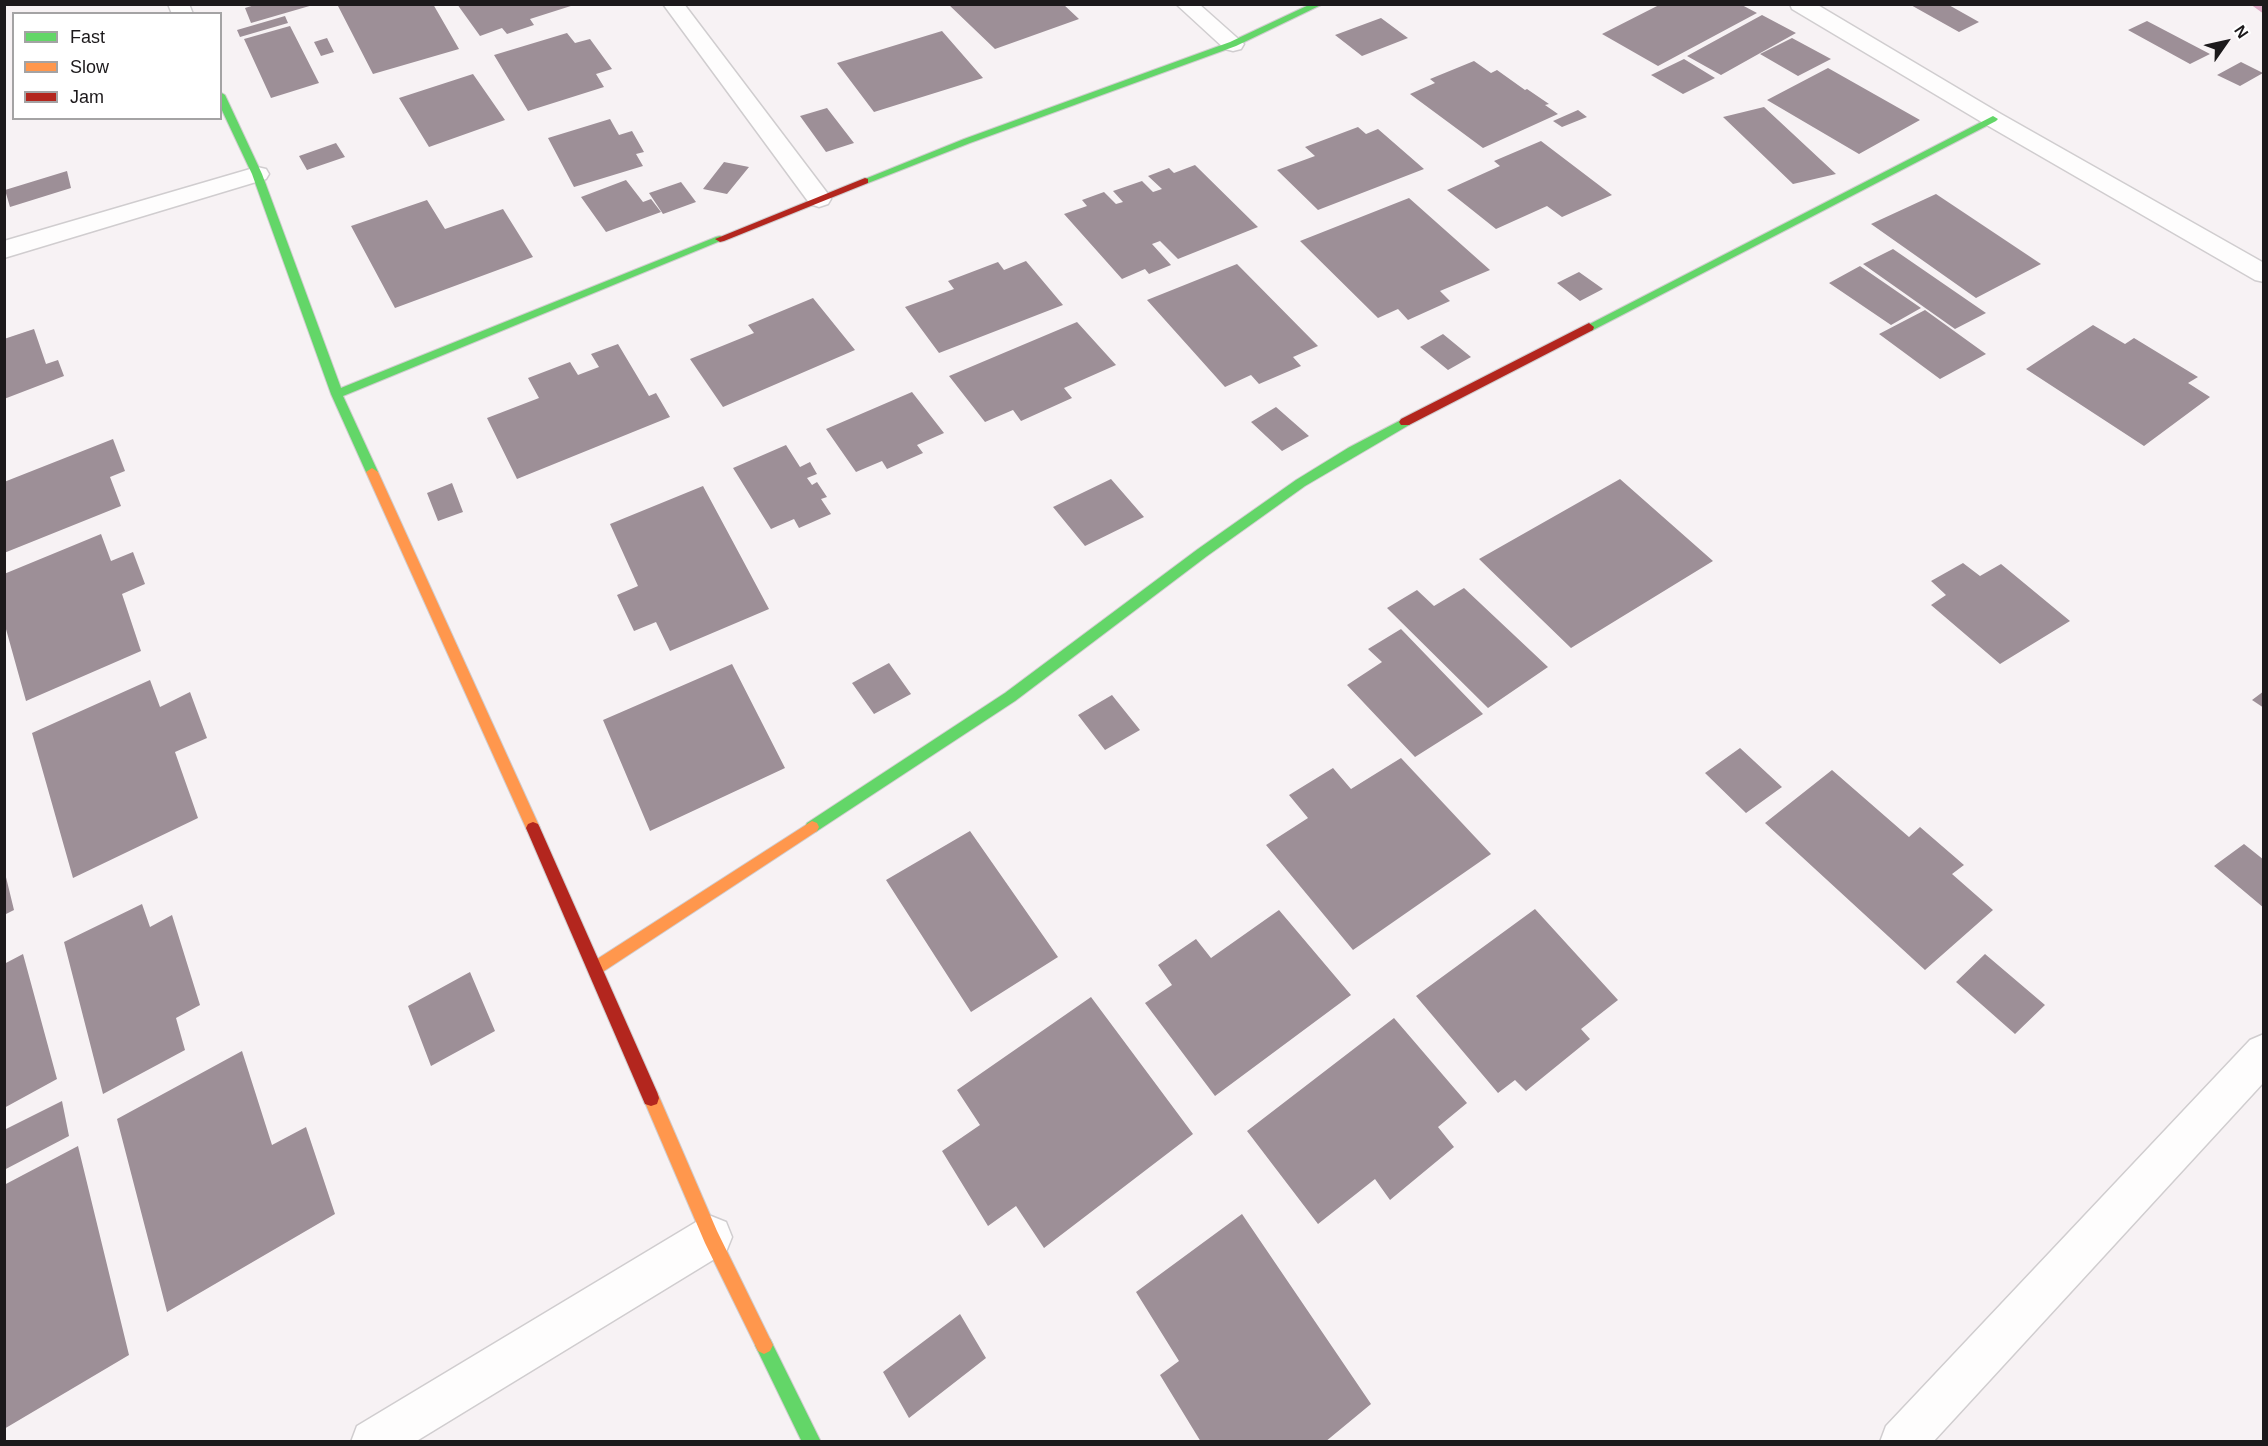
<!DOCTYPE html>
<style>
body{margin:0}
#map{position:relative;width:2268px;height:1446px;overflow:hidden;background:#f7f2f4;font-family:Arial,sans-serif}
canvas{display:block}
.frame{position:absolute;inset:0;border:6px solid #1c191b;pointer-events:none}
.legend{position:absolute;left:12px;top:12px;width:210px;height:108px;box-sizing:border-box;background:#fff;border:2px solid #a4a3a4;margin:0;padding:8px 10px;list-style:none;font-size:18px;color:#1c191b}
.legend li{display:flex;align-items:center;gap:12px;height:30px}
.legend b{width:30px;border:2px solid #a4a3a4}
.north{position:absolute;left:2196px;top:12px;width:60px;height:60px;-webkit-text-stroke:4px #fff;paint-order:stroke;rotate:56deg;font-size:16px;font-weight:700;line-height:24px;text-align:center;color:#1c191b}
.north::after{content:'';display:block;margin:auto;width:21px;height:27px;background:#1c191b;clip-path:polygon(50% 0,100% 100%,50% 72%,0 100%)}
</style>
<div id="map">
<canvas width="2268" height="1446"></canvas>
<div class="frame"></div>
<ul class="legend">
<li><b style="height:8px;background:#63d668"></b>Fast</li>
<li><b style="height:8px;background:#ff974d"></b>Slow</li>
<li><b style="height:8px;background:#b3261e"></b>Jam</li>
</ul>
<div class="north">N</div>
</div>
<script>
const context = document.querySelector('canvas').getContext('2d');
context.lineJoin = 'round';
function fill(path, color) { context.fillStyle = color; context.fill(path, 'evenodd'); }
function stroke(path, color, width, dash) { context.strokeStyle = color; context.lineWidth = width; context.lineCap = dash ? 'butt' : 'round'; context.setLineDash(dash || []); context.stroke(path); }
const stream = new Path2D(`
 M 2250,4 L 2264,6 L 2264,14 Z`);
const building = new Path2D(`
 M 258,4 L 313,4 L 313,5 L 251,23 L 245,8 Z
 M 343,4 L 433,4 L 459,49 L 373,74 L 338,6 Z
 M 457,4 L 574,4 L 574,5 L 530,19 L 534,25 L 507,34 L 502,28 L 480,36 Z
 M 948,4 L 1063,4 L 1079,19 L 995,49 Z
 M 1661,4 L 1740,4 L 1757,13 L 1658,66 L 1602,34 Z
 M 1909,4 L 1947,4 L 1979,22 L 1959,32 Z
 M 1762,15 L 1796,33 L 1721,75 L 1687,56 Z
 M 285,16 L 288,23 L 240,37 L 237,30 Z
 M 1381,18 L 1408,38 L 1362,56 L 1335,35 Z
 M 2147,21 L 2210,54 L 2190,64 L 2128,30 Z
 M 290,26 L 319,83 L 271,98 L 244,39 Z
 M 942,31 L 983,78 L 874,112 L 837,63 Z
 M 567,33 L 575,43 L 590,39 L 612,69 L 596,74 L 604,87 L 528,111 L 494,55 Z
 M 327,38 L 334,52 L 321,56 L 314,42 Z
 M 1792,38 L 1831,59 L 1798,76 L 1760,54 Z
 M 1684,59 L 1715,78 L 1683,94 L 1651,75 Z
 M 1474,61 L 1491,73 L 1497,70 L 1525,90 L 1527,89 L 1549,104 L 1545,105 L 1558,114 L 1483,148 L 1410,94 L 1435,83 L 1430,79 Z
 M 2241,62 L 2263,73 L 2240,86 L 2217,75 Z
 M 1828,68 L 1920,120 L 1859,154 L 1767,100 Z
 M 473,74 L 505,120 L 429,147 L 399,98 Z
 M 1764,107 L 1836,174 L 1793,184 L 1723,117 Z
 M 827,108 L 854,143 L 826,152 L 800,116 Z
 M 1578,110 L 1587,117 L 1562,127 L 1553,121 Z
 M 610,119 L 619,135 L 632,131 L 644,152 L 636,154 L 643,166 L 574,187 L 548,138 Z
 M 1358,127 L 1366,134 L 1378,129 L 1424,169 L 1318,210 L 1277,170 L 1315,156 L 1305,147 Z
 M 1541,141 L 1612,195 L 1562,217 L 1547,206 L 1496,229 L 1447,190 L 1500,166 L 1494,161 Z
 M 336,143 L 345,157 L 307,170 L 299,156 Z
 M 724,162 L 749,167 L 727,194 L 703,189 Z
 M 1195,165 L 1258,227 L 1178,259 L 1160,241 L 1152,244 L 1171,265 L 1149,274 L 1145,269 L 1122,279 L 1064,214 L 1087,206 L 1082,200 L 1104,192 L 1116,204 L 1123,202 L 1113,191 L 1142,181 L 1153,192 L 1162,189 L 1148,176 L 1169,168 L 1174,173 Z
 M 67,171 L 71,188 L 10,207 L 5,190 Z
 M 626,180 L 643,202 L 651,199 L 661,212 L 606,232 L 581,197 Z
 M 681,182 L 696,202 L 663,214 L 649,193 Z
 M 1936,194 L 2041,264 L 1976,298 L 1871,224 Z
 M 1409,198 L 1490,270 L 1440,291 L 1450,301 L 1408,320 L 1398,309 L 1378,318 L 1300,241 Z
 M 427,200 L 445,229 L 503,209 L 533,257 L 395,308 L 351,226 Z
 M 1893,249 L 1986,313 L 1955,329 L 1863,264 Z
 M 1026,261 L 1063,305 L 939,353 L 905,307 L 954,289 L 948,281 L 998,262 L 1004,270 Z
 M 1237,264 L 1318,346 L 1293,357 L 1301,366 L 1259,384 L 1251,375 L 1225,387 L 1147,300 Z
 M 1860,266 L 1921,308 L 1891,325 L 1829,283 Z
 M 1579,272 L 1603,289 L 1580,301 L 1557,283 Z
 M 813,298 L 855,350 L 723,407 L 690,359 L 754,333 L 748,325 Z
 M 1925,310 L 1986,354 L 1940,379 L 1879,334 Z
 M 1077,322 L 1116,365 L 1064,388 L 1072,398 L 1021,421 L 1013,410 L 985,422 L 949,376 Z
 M 2093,325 L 2125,344 L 2134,338 L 2198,377 L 2188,383 L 2210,397 L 2144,446 L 2026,369 Z
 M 34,329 L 46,364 L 58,360 L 64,376 L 4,399 L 4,339 Z
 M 1443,334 L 1471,357 L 1448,370 L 1420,347 Z
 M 618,344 L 649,396 L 656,393 L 670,417 L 517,479 L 487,418 L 539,398 L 528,378 L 570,362 L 578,375 L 599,367 L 591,354 Z
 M 912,392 L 944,433 L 917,445 L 923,453 L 887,469 L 882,461 L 856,472 L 826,429 Z
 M 1276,407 L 1309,436 L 1282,451 L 1251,422 Z
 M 113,439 L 125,471 L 110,477 L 121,506 L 4,553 L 4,482 Z
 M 786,445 L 800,467 L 810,462 L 817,474 L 807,478 L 812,485 L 817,482 L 827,497 L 821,499 L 831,514 L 799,528 L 794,519 L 771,529 L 733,468 Z
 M 1111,479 L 1144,517 L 1085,546 L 1053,507 Z
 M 1620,479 L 1713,561 L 1571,648 L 1479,559 Z
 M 452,483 L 463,512 L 438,521 L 427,493 Z
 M 703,486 L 769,609 L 670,651 L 656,622 L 634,631 L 617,595 L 638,586 L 610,524 Z
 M 101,534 L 111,561 L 133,552 L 145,584 L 122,594 L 141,651 L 26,701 L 4,622 L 4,574 Z
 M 1963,563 L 1980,576 L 2001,564 L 2070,621 L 2000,664 L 1931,605 L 1946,595 L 1931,581 Z
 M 1464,588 L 1548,667 L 1488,708 L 1387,608 L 1417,590 L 1434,606 Z
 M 1401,629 L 1483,714 L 1415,757 L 1347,685 L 1382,662 L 1368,649 Z
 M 889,663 L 911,694 L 874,714 L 852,683 Z
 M 732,664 L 785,768 L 650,831 L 603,720 Z
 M 150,680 L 160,707 L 190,692 L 207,738 L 175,752 L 198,818 L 73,878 L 32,733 Z
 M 2264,691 L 2264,708 L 2252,700 Z
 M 1112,695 L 1140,730 L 1105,750 L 1078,715 Z
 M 1740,748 L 1782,787 L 1746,813 L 1705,773 Z
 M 1401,758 L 1491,854 L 1353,950 L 1266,845 L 1308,818 L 1289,795 L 1333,768 L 1351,789 Z
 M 1832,770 L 1909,837 L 1920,827 L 1964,865 L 1952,874 L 1993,910 L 1925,970 L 1765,823 Z
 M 970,831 L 1058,957 L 971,1012 L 886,880 Z
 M 2244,844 L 2264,860 L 2264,908 L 2214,866 Z
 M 5,873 L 14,910 L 4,915 L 4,874 Z
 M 142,904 L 150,927 L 172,915 L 200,1005 L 176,1018 L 185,1050 L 103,1094 L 64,942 Z
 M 1535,909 L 1618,1000 L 1581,1029 L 1590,1039 L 1526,1091 L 1515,1080 L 1498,1093 L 1416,996 Z
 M 1279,910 L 1351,995 L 1215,1096 L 1145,1003 L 1172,985 L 1158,965 L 1196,939 L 1211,958 Z
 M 23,954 L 57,1079 L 4,1108 L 4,964 Z
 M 1985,954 L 2045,1005 L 2015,1034 L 1956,982 Z
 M 470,972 L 495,1031 L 431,1066 L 408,1006 Z
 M 1091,997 L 1193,1134 L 1044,1248 L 1016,1206 L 988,1226 L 942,1151 L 980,1125 L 957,1090 Z
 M 1394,1018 L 1467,1103 L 1438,1127 L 1454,1147 L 1390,1200 L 1375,1179 L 1318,1224 L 1247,1131 Z
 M 242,1051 L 272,1145 L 306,1127 L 335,1214 L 167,1312 L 117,1119 Z
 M 62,1101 L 69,1136 L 4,1170 L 4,1130 Z
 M 78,1146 L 129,1355 L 4,1429 L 4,1185 Z
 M 1242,1214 L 1371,1404 L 1325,1442 L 1201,1442 L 1160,1375 L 1179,1361 L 1136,1292 Z
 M 960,1314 L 986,1358 L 909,1418 L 883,1372 Z`);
const street = new Path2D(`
 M 168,4 L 189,4 L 193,14 L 172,14 Z
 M 663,4 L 684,4 L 828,194 L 831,199 L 828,204 L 819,207 L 810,204 Z
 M 1176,4 L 1199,4 L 1244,44 L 1241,49 L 1233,51 L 1225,49 Z
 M 1790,4 L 1816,4 L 2001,114 L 2264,263 L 2264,282 L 2255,280 L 1985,124 L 1792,9 Z
 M 257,167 L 266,169 L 269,174 L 266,179 L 4,258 L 4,241 Z
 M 2264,1034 L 2264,1082 L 1933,1442 L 1880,1442 L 1886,1426 L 2250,1040 Z
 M 711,1216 L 726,1222 L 732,1237 L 726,1252 L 415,1442 L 351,1442 L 357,1426 L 696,1222 Z`);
const fast = new Path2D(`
 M 1311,4 L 1323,4 L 1236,46 L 970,143 L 868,183 L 862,183 L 860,181 L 964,139 L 1230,42 Z
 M 220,92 L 225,95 L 262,174 L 341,388 L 716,237 L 720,236 L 725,239 L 343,396 L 378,472 L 372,476 L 366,472 L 331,394 L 252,174 L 220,106 Z
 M 1993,116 L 1998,119 L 1996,121 L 1593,330 L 1589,331 L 1584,327 Z
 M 1405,418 L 1411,422 L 1409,425 L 1305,486 L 1207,556 L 1015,701 L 817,831 L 812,833 L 807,831 L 805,827 L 807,823 L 1005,693 L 1198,549 L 1296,480 L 1348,448 Z
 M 764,1336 L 770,1339 L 821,1442 L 802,1442 L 755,1345 L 758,1339 Z`);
const slow = new Path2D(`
 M 372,468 L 378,472 L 540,828 L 538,832 L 533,834 L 528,832 L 526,828 L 366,472 Z
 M 812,821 L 817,823 L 819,827 L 817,831 L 601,973 L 596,975 L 591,973 L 588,968 L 591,963 Z
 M 651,1090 L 657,1092 L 717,1231 L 770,1339 L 773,1345 L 770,1351 L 764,1354 L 758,1351 L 705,1243 L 643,1098 L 645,1092 Z`);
const jam = new Path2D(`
 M 865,178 L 868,179 L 868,183 L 724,241 L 720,242 L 715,239 Z
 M 1589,323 L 1594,327 L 1593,330 L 1409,425 L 1401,425 L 1399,422 L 1401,419 Z
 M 533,822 L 538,824 L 540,828 L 657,1092 L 659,1098 L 657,1104 L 651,1106 L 645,1104 L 526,828 L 528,824 Z`);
fill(stream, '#deabc6');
fill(building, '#9d8f97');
stroke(street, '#d0cdcf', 3);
stroke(fast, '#d0cdcf', 2);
stroke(slow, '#d0cdcf', 2);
stroke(jam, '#d0cdcf', 2);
fill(street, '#fefdfd');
fill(fast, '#63d668');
fill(slow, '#ff974d');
fill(jam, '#b3261e');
</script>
